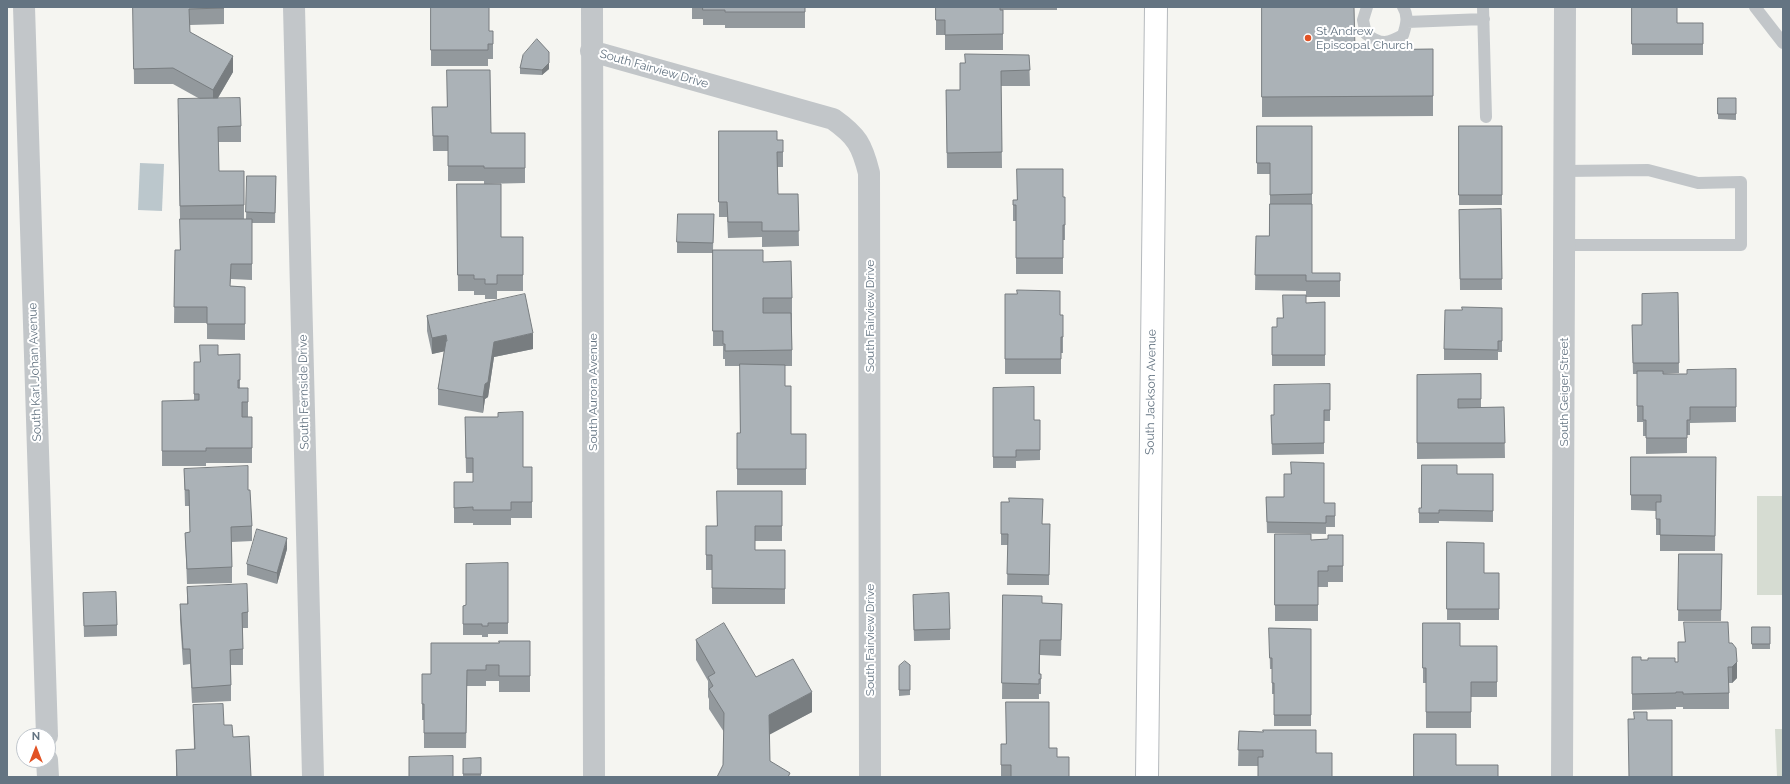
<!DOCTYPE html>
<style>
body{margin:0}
#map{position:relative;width:1790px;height:784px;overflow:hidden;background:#f5f5f1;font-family:Raleway,sans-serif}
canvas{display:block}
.frame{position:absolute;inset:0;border:8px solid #647482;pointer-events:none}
.north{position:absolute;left:16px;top:728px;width:40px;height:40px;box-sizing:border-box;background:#fff;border:1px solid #c1c7cd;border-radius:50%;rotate:0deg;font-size:11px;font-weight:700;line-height:16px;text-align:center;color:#647482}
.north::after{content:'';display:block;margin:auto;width:14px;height:18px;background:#e25224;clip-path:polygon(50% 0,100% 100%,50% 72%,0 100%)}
</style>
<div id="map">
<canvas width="1790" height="784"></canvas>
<div class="frame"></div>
<div class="north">N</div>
</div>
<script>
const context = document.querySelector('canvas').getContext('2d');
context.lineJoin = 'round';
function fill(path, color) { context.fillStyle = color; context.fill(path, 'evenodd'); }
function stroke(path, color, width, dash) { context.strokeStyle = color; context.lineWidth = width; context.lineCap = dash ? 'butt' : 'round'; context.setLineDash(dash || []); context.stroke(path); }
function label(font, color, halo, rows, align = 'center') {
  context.font = font + ' Raleway,sans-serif'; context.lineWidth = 4; context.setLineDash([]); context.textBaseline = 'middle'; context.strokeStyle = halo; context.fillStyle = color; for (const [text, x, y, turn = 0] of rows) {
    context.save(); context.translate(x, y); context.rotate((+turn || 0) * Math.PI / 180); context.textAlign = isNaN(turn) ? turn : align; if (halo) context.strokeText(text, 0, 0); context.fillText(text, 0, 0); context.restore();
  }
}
const green = new Path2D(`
 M 1757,496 L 1783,496 L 1783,595 L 1757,595 Z
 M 1775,729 L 1783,729 L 1783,777 L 1777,777 Z`);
const water = new Path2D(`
 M 140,163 L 164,164 L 162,211 L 138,210 Z`);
const lane = new Path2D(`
 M 1367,7 L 1363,20 L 1366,34 C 1381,45 1388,44 1403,35 C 1406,26 1409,16 1403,7
 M 1483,7 L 1486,117
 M 1755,7 L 1783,43
 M 1407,22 L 1484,19
 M 1564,245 L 1741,245 L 1741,182 L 1698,183 L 1648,170 L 1565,171`);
const street = new Path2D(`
 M 24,7 L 47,736
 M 294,7 L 313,777
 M 592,7 L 594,777
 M 591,51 L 833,119 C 857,136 862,145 869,173 L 870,777
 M 47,760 L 48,777
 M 1562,777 L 1565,7`);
const primary = new Path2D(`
 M 1147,777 L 1156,7`);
const wall = new Path2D(`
 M 133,7 L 224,7 L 224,24 L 190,25 L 190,32 L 233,72 L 218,98 L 241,126 L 241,142 L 218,142 L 219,171 L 244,171 L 244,219 L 246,219 L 247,176 L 276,176 L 275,223 L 252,223 L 252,280 L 231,279 L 230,286 L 245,287 L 245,340 L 207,339 L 207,323 L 174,323 L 175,250 L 180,250 L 180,219 L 178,115 L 200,99 L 173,84 L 134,84 Z
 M 431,7 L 489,31 L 493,31 L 493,59 L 488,59 L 488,66 L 431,66 Z
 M 692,7 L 805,7 L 805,28 L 725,28 L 725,25 L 703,25 L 703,19 L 692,19 Z
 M 936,7 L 1057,7 L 1057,10 L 1003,10 L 1003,50 L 945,50 L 945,35 L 936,35 Z
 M 1262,7 L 1355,50 L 1433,49 L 1433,116 L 1262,117 Z
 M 1632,7 L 1677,23 L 1703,23 L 1703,55 L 1632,55 Z
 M 1029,55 L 1030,86 L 1001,86 L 1002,168 L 947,168 L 946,90 L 960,90 Z
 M 520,68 L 549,69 L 542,75 L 520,74 Z
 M 1718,98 L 1736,98 L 1736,120 L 1718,119 Z
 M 432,107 L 447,107 L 491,133 L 525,133 L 525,183 L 484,184 L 484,181 L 448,181 L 448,151 L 433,151 Z
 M 1257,126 L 1312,126 L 1312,273 L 1340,273 L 1340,297 L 1306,297 L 1306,291 L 1255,290 L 1256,236 L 1269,236 L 1270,204 L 1270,174 L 1257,174 Z
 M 1459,126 L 1502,126 L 1502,205 L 1459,205 Z
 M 719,131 L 777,140 L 783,152 L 783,167 L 777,167 L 778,194 L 798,194 L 799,246 L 762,247 L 762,237 L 728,238 L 727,217 L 719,217 Z
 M 457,184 L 501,237 L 523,237 L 523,291 L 497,291 L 497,299 L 485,299 L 485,295 L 474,295 L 474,291 L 458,291 Z
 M 1065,197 L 1065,240 L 1063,240 L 1063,274 L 1016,274 L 1016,221 L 1013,221 L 1013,200 Z
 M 1501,209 L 1502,290 L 1460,290 L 1459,210 Z
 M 714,214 L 713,250 L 763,262 L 792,298 L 792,366 L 785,366 L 785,386 L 791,434 L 806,434 L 806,485 L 737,485 L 737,433 L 740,433 L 740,366 L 725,366 L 725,359 L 723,359 L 723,346 L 713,346 L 713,253 L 677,253 L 677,242 Z
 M 1678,293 L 1679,373 L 1663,374 L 1687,374 L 1736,369 L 1736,422 L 1690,423 L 1690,435 L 1687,435 L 1687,453 L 1646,454 L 1646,436 L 1643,436 L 1643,422 L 1637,422 L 1637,374 L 1633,374 L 1632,325 L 1642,325 Z
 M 1005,294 L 1060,315 L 1063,315 L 1063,353 L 1061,353 L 1061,374 L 1005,374 Z
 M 1325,302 L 1325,366 L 1272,366 L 1272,327 L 1277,327 L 1283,318 L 1306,303 Z
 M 1502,308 L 1502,352 L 1498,352 L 1498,360 L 1444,360 L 1444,349 L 1462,310 Z
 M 427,316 L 533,349 L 494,357 L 488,397 L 485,399 L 483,413 L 438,405 L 438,389 L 444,351 L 432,354 L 427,331 Z
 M 240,354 L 240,388 L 248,388 L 248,417 L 252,417 L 252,463 L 206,463 L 206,466 L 162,466 L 162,401 L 194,401 L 194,362 L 200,362 L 218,355 Z
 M 1481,374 L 1481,408 L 1504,407 L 1505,458 L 1417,459 L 1417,375 Z
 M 1330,384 L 1330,421 L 1324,421 L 1324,454 L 1272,455 L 1271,415 L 1274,415 Z
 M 993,388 L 1034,420 L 1040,420 L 1040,460 L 1016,461 L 1016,468 L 993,468 Z
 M 465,417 L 523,467 L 532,467 L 532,518 L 511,518 L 511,525 L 473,525 L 473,523 L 454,523 L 454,482 L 473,482 L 473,473 L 466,473 Z
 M 1631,457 L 1716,457 L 1715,551 L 1660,551 L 1660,535 L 1656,535 L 1656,511 L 1631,510 Z
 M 184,469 L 248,490 L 252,526 L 252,541 L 232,542 L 232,583 L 187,584 L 185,533 L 190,532 L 189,506 L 185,506 Z
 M 1457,474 L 1493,474 L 1493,522 L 1439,521 L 1439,523 L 1419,523 L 1419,508 L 1421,508 Z
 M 782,491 L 782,541 L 755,541 L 755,550 L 785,550 L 785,604 L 712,604 L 712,570 L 706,570 L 706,526 L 717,526 Z
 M 1266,497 L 1324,503 L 1335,503 L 1335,527 L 1326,527 L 1326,534 L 1267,533 Z
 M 1001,502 L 1043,524 L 1050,524 L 1049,585 L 1007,585 L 1008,545 L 1001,545 Z
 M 1275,534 L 1311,540 L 1328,539 L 1343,535 L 1343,582 L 1328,582 L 1328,587 L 1318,587 L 1318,621 L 1275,621 Z
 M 1447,542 L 1484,573 L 1499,573 L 1499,620 L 1447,620 Z
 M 287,549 L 277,584 L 247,575 L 247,564 Z
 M 1679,554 L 1722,554 L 1721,621 L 1678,621 Z
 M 508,563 L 508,634 L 488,634 L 488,637 L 482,637 L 482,635 L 463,635 L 463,606 L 466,605 Z
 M 187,587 L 248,612 L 248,628 L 243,628 L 243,665 L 231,665 L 231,701 L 192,703 L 190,664 L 183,665 L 180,620 L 180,604 L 187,604 Z
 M 83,593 L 117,625 L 117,636 L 84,637 Z
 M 1003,595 L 1042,603 L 1062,604 L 1061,656 L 1040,655 L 1040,674 L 1041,674 L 1041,694 L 1039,694 L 1039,699 L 1002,699 Z
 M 913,605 L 950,629 L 950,640 L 914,641 Z
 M 1423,623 L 1460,646 L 1497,646 L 1497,697 L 1471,697 L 1471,728 L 1426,728 L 1426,683 L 1423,683 Z
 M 1752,627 L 1770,627 L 1770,649 L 1752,649 Z
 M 1269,628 L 1311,629 L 1311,726 L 1274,726 L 1274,694 L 1272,694 L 1272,669 L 1270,669 Z
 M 696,640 L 812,712 L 769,734 L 770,761 L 790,777 L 723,765 L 724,732 L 709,709 L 709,699 L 708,697 L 708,681 L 696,660 Z
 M 530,641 L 530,692 L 499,692 L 499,681 L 486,681 L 486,686 L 467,686 L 466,748 L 424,748 L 424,720 L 422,720 L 422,674 L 431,674 L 499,643 Z
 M 1729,643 L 1737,678 L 1732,683 L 1729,683 L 1729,709 L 1683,709 L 1683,707 L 1676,707 L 1676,709 L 1632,710 L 1632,657 L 1641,660 L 1678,662 Z
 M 910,665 L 910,695 L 899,696 L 899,666 Z
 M 193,705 L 224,725 L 233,737 L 251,777 L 176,777 L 176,750 L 194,749 Z
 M 1316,730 L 1258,766 L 1238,766 L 1239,731 L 1263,732 Z
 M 1001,744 L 1049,748 L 1057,757 L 1069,777 L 1001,777 Z
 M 481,758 L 481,777 L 463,777 L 463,759 Z`);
const shadedWall = new Path2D(`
 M 549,52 L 549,69 L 542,75 L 542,70 Z
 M 233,56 L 233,72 L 213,106 L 213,90 Z
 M 533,333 L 533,349 L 494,357 L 488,397 L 485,399 L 483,413 L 483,397 L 485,384 L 494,342 Z
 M 446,335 L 446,351 L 432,354 L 432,338 Z
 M 287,538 L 287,549 L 277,584 L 277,573 Z
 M 1737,662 L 1737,678 L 1732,683 L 1732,667 Z
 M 812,692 L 812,712 L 769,735 L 769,715 Z`);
const building = new Path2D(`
 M 133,7 L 224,7 L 224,8 L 189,9 L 190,32 L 233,56 L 213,90 L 173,68 L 134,69 Z
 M 431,7 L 489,7 L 489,31 L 493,31 L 493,44 L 488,44 L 488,50 L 431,50 Z
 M 703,7 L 805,7 L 805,12 L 725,12 L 725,10 L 703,10 Z
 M 936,7 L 1000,7 L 1000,10 L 1003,10 L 1003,34 L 945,35 L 945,20 L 936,20 Z
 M 1262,7 L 1354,7 L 1355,50 L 1433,49 L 1433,96 L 1262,97 Z
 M 1632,7 L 1677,7 L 1677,23 L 1703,23 L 1703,44 L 1632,44 Z
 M 537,39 L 549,52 L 549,63 L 542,70 L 520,68 L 523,55 Z
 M 965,54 L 1029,55 L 1030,70 L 1001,71 L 1002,152 L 947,153 L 946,90 L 960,90 L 960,63 L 965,63 Z
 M 447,70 L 490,70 L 491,133 L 525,133 L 525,168 L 484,168 L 484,166 L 448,166 L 448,136 L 433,136 L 432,107 L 447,107 Z
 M 240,98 L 241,126 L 218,127 L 219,171 L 244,171 L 244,205 L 180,206 L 178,99 Z
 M 1718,98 L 1736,98 L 1736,114 L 1718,114 Z
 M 1257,126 L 1312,126 L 1312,194 L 1270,195 L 1270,163 L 1257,163 Z
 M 1459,126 L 1502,126 L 1502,195 L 1459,195 Z
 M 719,131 L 777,131 L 777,140 L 783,140 L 783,152 L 777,152 L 778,194 L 798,194 L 799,231 L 762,231 L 762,222 L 728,222 L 727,202 L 719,202 Z
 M 1017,169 L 1063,169 L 1063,197 L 1065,197 L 1065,225 L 1063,225 L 1063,258 L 1016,258 L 1016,205 L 1013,205 L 1013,200 L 1017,200 Z
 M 247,176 L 276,176 L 275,213 L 246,212 Z
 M 457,184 L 501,184 L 501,237 L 523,237 L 523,275 L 497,275 L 497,284 L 485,284 L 485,279 L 474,279 L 474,275 L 458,275 Z
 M 1270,204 L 1312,204 L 1312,273 L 1340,273 L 1340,281 L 1306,281 L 1306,275 L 1255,275 L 1256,236 L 1269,236 Z
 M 1501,209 L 1502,279 L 1460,279 L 1459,210 Z
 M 678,214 L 714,214 L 713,243 L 677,242 Z
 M 180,219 L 252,219 L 252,264 L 231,264 L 230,286 L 245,287 L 245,324 L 207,324 L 207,307 L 174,307 L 175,250 L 180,250 Z
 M 713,250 L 763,250 L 763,262 L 791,261 L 792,298 L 763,298 L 763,313 L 791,313 L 792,350 L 725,351 L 725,344 L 723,344 L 723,331 L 713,331 Z
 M 1017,290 L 1060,291 L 1060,315 L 1063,315 L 1063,337 L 1061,337 L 1061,359 L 1005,359 L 1005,294 L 1017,294 Z
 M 1678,293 L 1679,363 L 1633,363 L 1632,325 L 1642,325 L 1642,294 Z
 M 525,294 L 533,333 L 494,342 L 488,382 L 485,384 L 483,397 L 438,389 L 446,341 L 447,341 L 446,335 L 432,338 L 427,316 Z
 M 1283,295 L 1306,295 L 1306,303 L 1325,302 L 1325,355 L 1272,355 L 1272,327 L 1277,327 L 1277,318 L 1283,318 Z
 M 1462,307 L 1502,308 L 1502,341 L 1498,341 L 1498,350 L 1444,349 L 1445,310 L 1462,310 Z
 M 200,345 L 218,345 L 218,355 L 240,354 L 240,380 L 238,380 L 238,388 L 248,388 L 248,402 L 242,402 L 242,417 L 252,417 L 252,448 L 206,448 L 206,451 L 162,451 L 162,401 L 199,400 L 199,394 L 194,394 L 194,362 L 200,362 Z
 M 740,364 L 785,365 L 785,386 L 791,386 L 791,434 L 806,434 L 806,469 L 737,469 L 737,433 L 740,433 Z
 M 1736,369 L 1736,407 L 1690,407 L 1690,420 L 1687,420 L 1687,438 L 1646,438 L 1646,420 L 1643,420 L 1643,406 L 1637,406 L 1637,371 L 1663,371 L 1663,374 L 1687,374 L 1687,370 Z
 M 1481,374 L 1481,399 L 1458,399 L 1458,408 L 1504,407 L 1505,443 L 1417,443 L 1417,375 Z
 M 1330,384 L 1330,410 L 1324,410 L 1324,443 L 1272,444 L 1271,415 L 1274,415 L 1274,385 Z
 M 1034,387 L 1034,420 L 1040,420 L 1040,450 L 1016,450 L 1016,457 L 993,457 L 993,388 Z
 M 523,412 L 523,467 L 532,467 L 532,502 L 511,502 L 511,510 L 473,510 L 473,507 L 454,508 L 454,482 L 473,482 L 473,458 L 466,458 L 465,417 L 498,417 L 498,413 Z
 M 1631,457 L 1716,457 L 1715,536 L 1660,535 L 1660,519 L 1656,519 L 1656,502 L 1661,502 L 1661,495 L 1631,495 Z
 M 1291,462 L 1324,463 L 1324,503 L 1335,503 L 1335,516 L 1326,516 L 1326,523 L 1267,522 L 1266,497 L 1284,497 L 1284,474 L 1291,474 Z
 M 1422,465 L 1457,465 L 1457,474 L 1493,474 L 1493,511 L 1439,510 L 1439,513 L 1419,513 L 1419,508 L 1421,508 Z
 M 248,466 L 248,490 L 250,490 L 252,526 L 231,527 L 232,567 L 187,569 L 185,533 L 190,532 L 189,490 L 185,490 L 184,469 Z
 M 717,491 L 782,491 L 782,526 L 755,526 L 755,550 L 785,550 L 785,589 L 712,588 L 712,555 L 706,555 L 706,526 L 717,526 Z
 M 1009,498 L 1043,499 L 1042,524 L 1050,524 L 1049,575 L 1007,574 L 1008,534 L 1001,534 L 1001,502 L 1009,502 Z
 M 257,529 L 287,538 L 277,573 L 247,564 Z
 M 1275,534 L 1311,534 L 1311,540 L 1328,539 L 1328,535 L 1343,535 L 1343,566 L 1328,566 L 1328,571 L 1318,571 L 1318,605 L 1275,605 Z
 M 1447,542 L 1484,543 L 1484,573 L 1499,573 L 1499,609 L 1447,609 Z
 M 1679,554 L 1722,554 L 1721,610 L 1678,610 Z
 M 508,563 L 508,623 L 488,623 L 488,626 L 482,626 L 482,624 L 463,624 L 463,606 L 466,605 L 466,564 Z
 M 247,584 L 248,612 L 242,613 L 243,649 L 230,650 L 231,685 L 192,688 L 190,649 L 183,649 L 180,604 L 188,604 L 187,587 Z
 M 116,592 L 117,625 L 84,626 L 83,593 Z
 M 949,593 L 950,629 L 914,630 L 913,595 Z
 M 1003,595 L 1042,596 L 1042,603 L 1062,604 L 1061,640 L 1040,640 L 1039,674 L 1041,674 L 1041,679 L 1039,679 L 1039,684 L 1002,683 Z
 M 1684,622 L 1728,622 L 1729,643 L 1732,643 L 1736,648 L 1737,662 L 1732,667 L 1728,667 L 1729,693 L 1683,694 L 1683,692 L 1676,692 L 1676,693 L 1632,694 L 1632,657 L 1641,657 L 1641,660 L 1648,660 L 1648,658 L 1675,658 L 1675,662 L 1678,662 L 1678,642 L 1685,642 Z
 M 724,623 L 756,677 L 793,659 L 812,692 L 769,715 L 770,761 L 790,773 L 788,777 L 717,777 L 723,765 L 724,713 L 709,689 L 713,686 L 708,677 L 715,673 L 696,640 Z
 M 1423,623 L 1460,623 L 1460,646 L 1497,646 L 1497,682 L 1471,682 L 1471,712 L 1426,712 L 1426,668 L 1423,668 Z
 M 1752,627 L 1770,627 L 1770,644 L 1752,644 Z
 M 1269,628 L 1311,629 L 1311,715 L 1274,715 L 1274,683 L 1272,683 L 1272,658 L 1270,658 Z
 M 499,641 L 530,641 L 530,676 L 499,676 L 499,665 L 486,665 L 486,670 L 467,670 L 466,733 L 424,733 L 424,704 L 422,704 L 422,674 L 431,674 L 431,643 L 499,643 Z
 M 905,661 L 910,665 L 910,690 L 899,690 L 899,666 Z
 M 1006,702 L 1049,702 L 1049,748 L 1057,748 L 1057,757 L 1069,757 L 1069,777 L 1011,777 L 1011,765 L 1001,765 L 1001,744 L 1006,744 Z
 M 223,704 L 224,725 L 232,725 L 233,737 L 249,736 L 251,777 L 177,777 L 176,750 L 195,749 L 193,705 Z
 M 1634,712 L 1647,712 L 1647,720 L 1672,720 L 1672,777 L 1629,777 L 1628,719 L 1634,719 Z
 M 1263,730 L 1316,730 L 1316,753 L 1332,753 L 1332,777 L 1258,777 L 1258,757 L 1263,757 L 1263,750 L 1238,750 L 1239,731 L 1263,732 Z
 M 1414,734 L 1456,734 L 1456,765 L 1498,765 L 1498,777 L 1414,777 Z
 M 453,756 L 453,777 L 409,777 L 409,757 Z
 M 481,758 L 481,774 L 463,774 L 463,759 Z`);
const markers = [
 [1308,38,4,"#e25224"]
];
const poiNames = [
 ["St Andrew",1316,31],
 ["Episcopal Church",1316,45]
];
const streetNames = [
 ["South Fairview Drive",654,69,16],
 ["South Fairview Drive",870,316,-90],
 ["South Karl Johan Avenue",35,372,-92],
 ["South Fernside Drive",304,392,-91],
 ["South Aurora Avenue",593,392,-90],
 ["South Jackson Avenue",1151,392,-89],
 ["South Geiger Street",1564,392,-90],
 ["South Fairview Drive",870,640,-90]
];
fill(green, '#d6dcd2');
fill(water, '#bbc7cc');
stroke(primary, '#b5b9bd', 24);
stroke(lane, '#c2c6c9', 12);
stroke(street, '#c2c6c9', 22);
stroke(primary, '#fff', 22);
fill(wall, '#93999d');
fill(shadedWall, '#787d80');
fill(building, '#abb2b7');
stroke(building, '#787d80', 1);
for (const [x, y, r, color] of markers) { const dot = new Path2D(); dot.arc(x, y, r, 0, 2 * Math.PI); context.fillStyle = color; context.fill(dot); stroke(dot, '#fff', 1.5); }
label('12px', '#647482', '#fff', poiNames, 'left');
label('12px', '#647482', '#fff', streetNames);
</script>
